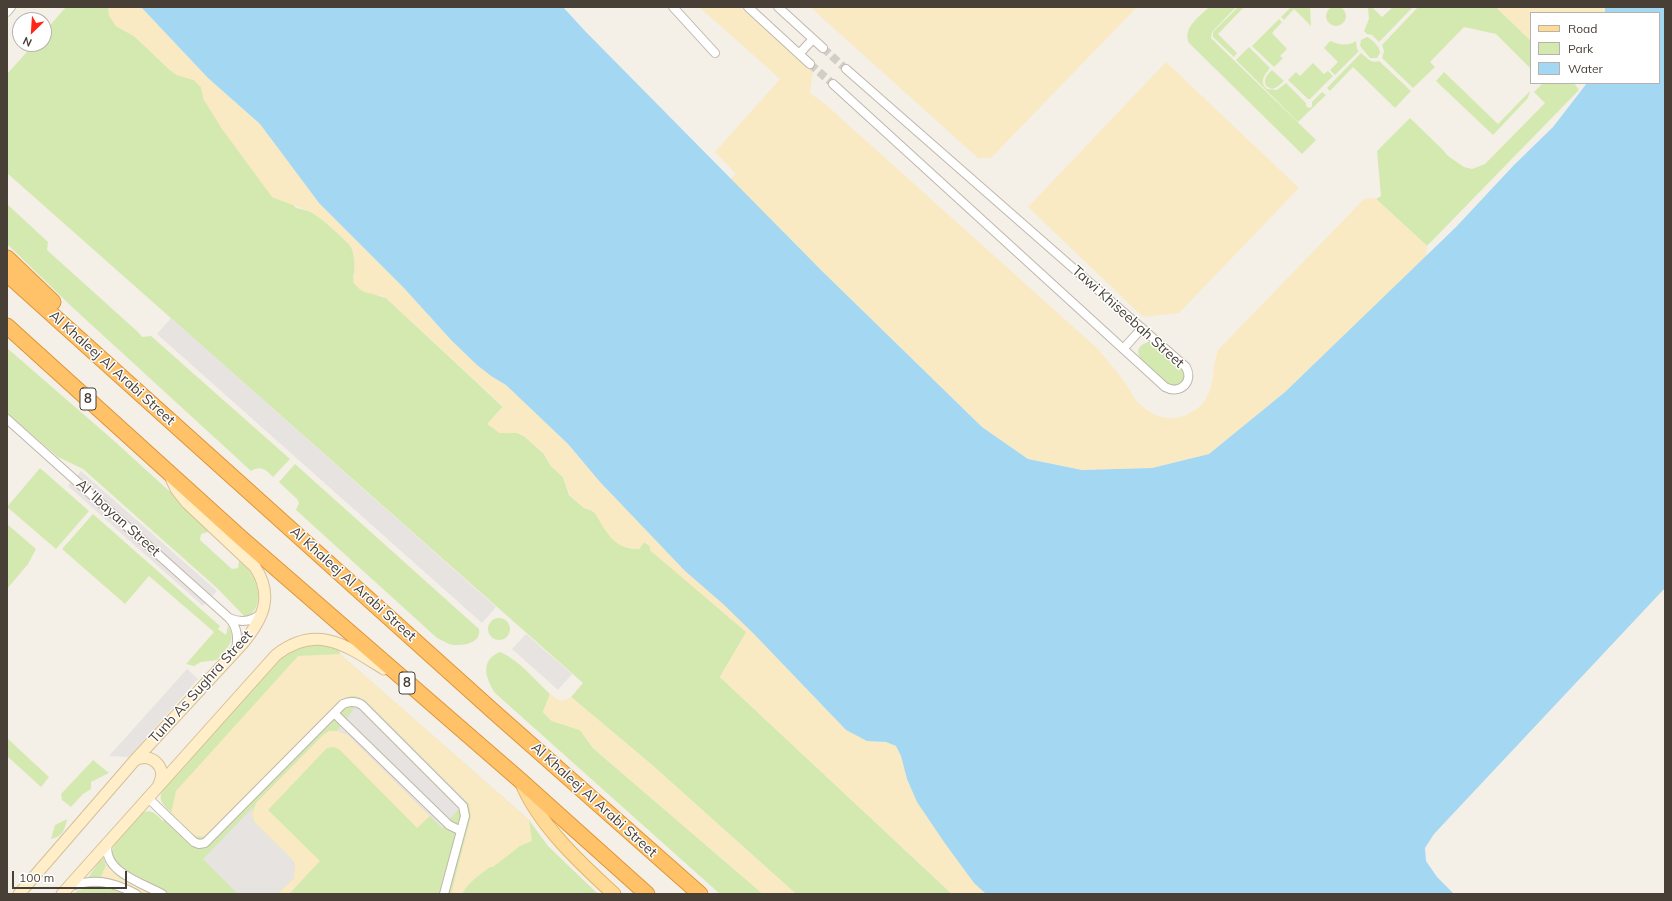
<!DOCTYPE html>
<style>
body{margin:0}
#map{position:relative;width:1672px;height:901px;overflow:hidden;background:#f4f0e8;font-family:Mulish,sans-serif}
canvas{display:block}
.frame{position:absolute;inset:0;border:8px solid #484037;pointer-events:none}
.legend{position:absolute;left:1530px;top:12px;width:130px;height:72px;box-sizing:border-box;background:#fff;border:1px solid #b6b3af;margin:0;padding:5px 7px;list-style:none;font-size:12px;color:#484037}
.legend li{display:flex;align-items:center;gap:8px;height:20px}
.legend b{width:20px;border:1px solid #b6b3af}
.north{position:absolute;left:12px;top:12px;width:40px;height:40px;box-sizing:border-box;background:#fff;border:1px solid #b6b3af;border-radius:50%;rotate:205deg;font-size:11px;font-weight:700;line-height:16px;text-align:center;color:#484037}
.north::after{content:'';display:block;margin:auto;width:14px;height:18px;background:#fd2816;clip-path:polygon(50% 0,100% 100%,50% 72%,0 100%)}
.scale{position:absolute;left:12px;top:871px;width:115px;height:18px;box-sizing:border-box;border:2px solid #484037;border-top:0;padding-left:5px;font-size:12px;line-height:14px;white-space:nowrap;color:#484037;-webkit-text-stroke:3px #fff;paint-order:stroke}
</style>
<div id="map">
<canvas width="1672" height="901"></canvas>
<div class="frame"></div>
<ul class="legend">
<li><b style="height:5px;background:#ffda97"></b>Road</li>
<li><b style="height:11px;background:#d4e9b0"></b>Park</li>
<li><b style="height:11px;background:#a4d8f2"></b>Water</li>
</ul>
<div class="north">N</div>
<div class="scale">100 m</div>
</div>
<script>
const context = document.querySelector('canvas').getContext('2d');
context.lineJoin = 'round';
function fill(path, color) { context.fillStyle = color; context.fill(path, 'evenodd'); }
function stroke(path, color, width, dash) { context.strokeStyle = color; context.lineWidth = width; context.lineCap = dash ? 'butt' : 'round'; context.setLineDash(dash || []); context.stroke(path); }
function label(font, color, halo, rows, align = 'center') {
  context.font = font + ' Mulish,sans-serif'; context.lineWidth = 3; context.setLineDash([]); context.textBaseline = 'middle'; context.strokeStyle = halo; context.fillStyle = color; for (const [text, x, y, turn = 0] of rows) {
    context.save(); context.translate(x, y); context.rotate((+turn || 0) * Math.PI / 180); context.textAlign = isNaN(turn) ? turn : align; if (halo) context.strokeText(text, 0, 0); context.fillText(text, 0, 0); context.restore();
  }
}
const green = new Path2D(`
 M1326 16a10 10 0 1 1 20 0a10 10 0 1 1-20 0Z
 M 66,7 L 108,7 L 116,26 L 134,36 L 170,70 L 177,75 L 194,80 L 201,87 L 204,100 L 296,208 C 301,209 306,210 311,212 C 320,217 346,238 351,247 C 355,254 356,269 353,277 L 376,295 L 386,298 L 503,407 L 488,424 L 500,433 L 517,433 L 524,436 L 544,454 L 551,466 L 563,477 L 569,495 L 584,508 L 591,510 L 595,513 C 607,532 613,549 639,549 L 644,542 L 650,546 L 650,550 L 747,632 L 720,677 L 952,894 L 796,894 L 652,765 L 571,697 L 583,683 L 7,173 L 7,74 L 34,44 L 44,44 L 44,32 Z
 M 1209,7 L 1236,7 L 1212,32 L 1211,38 L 1316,140 L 1302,154 L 1189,43 C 1182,28 1199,17 1209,7 Z
 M 1238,7 L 1244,7 L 1218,34 L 1237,53 L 1234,57 L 1213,37 L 1213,32 Z
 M 1291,7 L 1310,7 L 1311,26 L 1294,9 L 1284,20 L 1281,17 Z
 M 1368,7 L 1372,7 L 1382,17 L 1393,7 L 1413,7 L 1379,42 L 1372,35 L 1367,34 L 1364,31 L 1369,19 Z
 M 1418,7 L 1496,7 L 1531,41 L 1531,69 L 1496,34 L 1464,27 L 1430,62 L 1435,67 L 1413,88 L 1382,58 L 1384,51 L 1382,45 Z
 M 1279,19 L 1282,22 L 1272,33 L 1287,49 L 1280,56 L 1283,58 L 1274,67 L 1252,46 Z
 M 1367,37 C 1373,40 1380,47 1380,53 L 1377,58 L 1370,58 L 1360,46 L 1361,40 Z
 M 1330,41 C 1339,44 1347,47 1356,41 L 1357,49 L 1359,51 L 1335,75 L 1330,70 L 1338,62 L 1324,48 Z
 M 1249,47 L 1270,68 C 1264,75 1259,82 1267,89 L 1277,90 L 1286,83 L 1306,103 L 1306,106 L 1309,108 L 1312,107 L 1312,102 L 1322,92 L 1326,95 L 1298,122 L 1236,60 Z
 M 1361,53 C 1367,58 1371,64 1379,61 L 1411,91 L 1395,108 L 1353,67 L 1330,91 L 1327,88 Z
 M 1313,63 L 1324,74 L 1328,71 L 1333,76 L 1310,99 L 1308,99 L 1288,80 L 1296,72 L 1300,76 Z
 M 1272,70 L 1284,81 L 1277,87 L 1272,89 L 1266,86 C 1263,78 1267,75 1272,70 Z
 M 1444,72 L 1498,124 L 1530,91 L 1528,98 L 1493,135 L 1436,81 Z
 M 1543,83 L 1574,83 L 1579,90 L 1427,246 L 1376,199 L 1381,196 L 1377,151 L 1410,118 L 1442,149 L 1448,156 L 1464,167 L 1472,169 L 1485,164 L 1545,103 L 1534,92 Z
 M 7,204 L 48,242 L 47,250 L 139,333 L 142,337 L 151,336 L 290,459 L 273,477 C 266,470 261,465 251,471 L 71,306 L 7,244 Z
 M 1148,342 L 1151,342 C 1160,349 1191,368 1183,381 C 1180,386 1174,386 1169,386 C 1160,378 1120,351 1148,342 Z
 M 7,348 L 112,439 L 201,520 L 208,532 L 201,534 L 200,540 L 232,569 L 238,568 L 239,561 C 243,565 249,569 252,575 C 260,587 261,606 250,616 L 244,616 L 218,589 L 83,469 L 58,457 L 7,413 Z
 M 295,464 L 479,629 C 482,644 460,647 449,644 C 445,642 441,640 437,638 L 296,510 L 299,503 L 297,499 L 279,482 Z
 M 40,468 L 89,511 L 56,549 L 7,507 Z
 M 93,514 L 220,626 L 218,629 L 226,635 L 228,626 C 238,639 226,650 217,660 L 201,662 L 194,666 L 186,664 L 214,632 L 149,576 L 125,604 L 62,549 Z
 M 7,524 L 36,549 L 28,564 L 7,589 Z
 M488 629a11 11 0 1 1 22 0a11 11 0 1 1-22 0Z
 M 306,643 L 338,647 L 340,654 L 529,820 L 548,846 L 598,894 L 72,894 L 79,890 L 92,887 L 93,878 L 87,879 L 103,856 L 106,865 L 114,861 L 112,854 L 114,844 L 142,813 C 151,808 156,814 163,821 L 171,813 C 164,805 156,800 164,788 L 283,656 Z
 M 500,652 C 519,660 535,680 550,694 L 543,712 L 552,721 L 580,730 L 593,748 L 763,894 L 720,894 L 495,693 C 485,678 480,660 500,652 Z
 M 7,738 L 49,777 L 41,787 L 7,756 Z
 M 93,760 L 109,773 L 91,782 L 91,789 L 83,794 L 71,807 L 62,800 L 61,794 Z
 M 67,819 C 65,830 62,837 51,839 L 55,825 Z`);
const sand = new Path2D(`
 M 108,7 L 141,7 L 208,78 L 260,124 L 319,203 L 403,287 L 452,341 L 477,365 L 491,376 L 506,385 L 568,444 L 600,482 L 685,571 L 723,603 L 753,633 L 846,730 L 876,741 L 891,743 L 896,746 L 901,756 L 907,779 L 974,883 L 986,894 L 952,894 L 720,677 L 746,632 L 650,550 L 650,546 L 644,542 L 639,549 C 613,549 607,532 595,513 L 591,510 L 584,508 L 569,494 L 563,477 L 551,466 L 544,454 L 524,436 L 517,433 L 500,433 L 487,424 L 503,406 L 386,298 C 372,291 364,297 353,282 L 355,268 L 353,251 L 350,245 L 324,221 L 311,212 L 272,197 L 222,129 L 204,100 L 201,87 L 194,80 L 177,75 L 170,70 L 134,36 L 116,26 L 109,16 Z
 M 699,7 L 740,7 L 813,71 L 810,93 L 825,104 L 1098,349 C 1107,359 1115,370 1123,380 C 1127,385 1130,391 1133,396 C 1144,413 1167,424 1186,415 C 1194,411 1203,406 1207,397 C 1215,382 1212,366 1218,350 L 1364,199 L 1375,198 L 1427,246 L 1426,257 L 1285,392 L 1209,454 L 1152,468 L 1082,470 L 1028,459 L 982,427 L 822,271 L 730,179 L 736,174 L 715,152 L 780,79 Z
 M 810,7 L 1137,7 L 991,158 L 978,158 Z
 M 1496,7 L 1605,7 L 1605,13 L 1531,13 L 1531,41 Z
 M 1166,62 L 1299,188 L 1179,313 L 1143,317 L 1028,207 Z
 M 340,654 L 529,820 L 532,841 L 520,846 L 493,867 L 490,867 C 479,875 469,882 462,894 L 451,894 L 471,816 L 469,804 L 366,701 C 357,695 349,694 341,701 L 205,836 C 191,840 180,822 171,813 L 176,791 L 298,656 Z
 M 550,694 C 558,700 561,703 571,697 L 652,765 L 796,894 L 763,894 L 593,748 L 580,730 L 552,721 L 543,712 Z
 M 329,731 L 341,731 L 348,735 L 430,816 L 417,828 L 340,750 L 334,747 L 327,748 L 268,810 L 320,861 L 289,894 L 277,894 L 294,878 L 294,862 L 254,822 L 252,814 L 256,803 L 323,735 Z
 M 106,865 L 120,878 L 154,894 C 136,894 121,878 101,877 Z`);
const parking = new Path2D(`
 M 171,318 L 496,607 L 482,623 L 157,334 Z
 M 81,471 L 217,591 L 203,606 L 68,486 Z
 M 526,634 L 572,674 L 558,690 L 512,649 Z
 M 187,669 L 198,679 L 129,757 L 109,756 Z
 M 362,698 L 466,801 L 442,828 L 348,735 L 337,731 Z
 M 253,807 L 252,814 L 254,822 L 292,859 L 295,866 L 294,878 L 277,894 L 238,894 L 203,859 Z`);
const water = new Path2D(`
 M 141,7 L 563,7 L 585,31 L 822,271 L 982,427 L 1028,459 L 1082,470 L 1152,468 L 1209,454 L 1285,392 L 1456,227 L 1514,165 L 1553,127 L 1587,83 L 1659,83 L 1659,13 L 1605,13 L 1605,7 L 1665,7 L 1665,588 L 1434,834 L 1425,848 L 1426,861 L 1437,877 L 1454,894 L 986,894 L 974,883 L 944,842 L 917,802 L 907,779 L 901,756 L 896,746 L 886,742 L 867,741 L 846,730 L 753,633 L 722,603 L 685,571 L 600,482 L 568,444 L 506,385 L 491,376 L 477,365 L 452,341 L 403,287 L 319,203 L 260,124 L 208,78 Z`);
const streetTunnel = new Path2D(`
 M 823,48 L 846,69
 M 810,64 L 833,84`);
const street = new Path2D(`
 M 673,7 L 715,53
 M 748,7 L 810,64
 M 778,7 L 823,48
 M 7,12 L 11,7
 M 799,54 L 813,39
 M 833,84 L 1165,387 C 1180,395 1194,382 1186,367 L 846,69
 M 1124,348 L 1142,328
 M 7,419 L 229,618 C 238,628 238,638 236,650
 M 229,618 C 241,623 252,622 262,613
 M 334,713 L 449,825 L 461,831
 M 147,797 L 194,842 L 199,844 L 205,843 L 343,704 C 350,701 356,701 362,705 L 463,806 L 465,816 L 444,894
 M 108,843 C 101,871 142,883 162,894
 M 68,887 C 95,878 111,881 136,894`);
const secondary = new Path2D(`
 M 135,760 C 151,752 168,767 159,784
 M 19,894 L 135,760 L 243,643 C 263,619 274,596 255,567 L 187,503 L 176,489 L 170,476
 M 62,894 L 276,655 C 317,623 347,646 384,669`);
const primary = new Path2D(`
 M 521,781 C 538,824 580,863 614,894`);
const highway = new Path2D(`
 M 7,258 L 53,302
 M 7,274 L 494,712 L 700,894
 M 7,326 L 240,537 L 521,781 L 647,894`);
const shields = [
 [88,399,16],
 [407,683,16]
];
const shieldNames = [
 ["8",88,399],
 ["8",407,683]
];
const streetNames = [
 ["Tawi Khiseebah Street",1128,317,42],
 ["Al Khaleej Al Arabi Street",112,368,42],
 ["Al 'Ibayan Street",118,518,42],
 ["Al Khaleej Al Arabi Street",353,584,42],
 ["Tunb As Sughra Street",201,687,-48],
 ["Al Khaleej Al Arabi Street",594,800,42]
];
fill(green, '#d4e9b0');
fill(sand, '#f9eac4');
fill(parking, '#e6e3e0');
fill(water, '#a4d8f2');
stroke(streetTunnel, '#d2cdc5', 8, [8, 4]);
stroke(street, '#c0b7aa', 10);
stroke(secondary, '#d5c098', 13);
stroke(primary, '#e6b665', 15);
stroke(highway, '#e09536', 17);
stroke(street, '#fff', 8);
stroke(secondary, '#ffeec8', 11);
stroke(primary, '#ffda97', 13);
stroke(highway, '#ffc269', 15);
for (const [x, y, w] of shields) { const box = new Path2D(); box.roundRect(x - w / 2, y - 11, w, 22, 3); context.fillStyle = '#fff'; context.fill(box); stroke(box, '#484037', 1); }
label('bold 13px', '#484037', null, shieldNames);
label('14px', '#484037', '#fff', streetNames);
</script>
